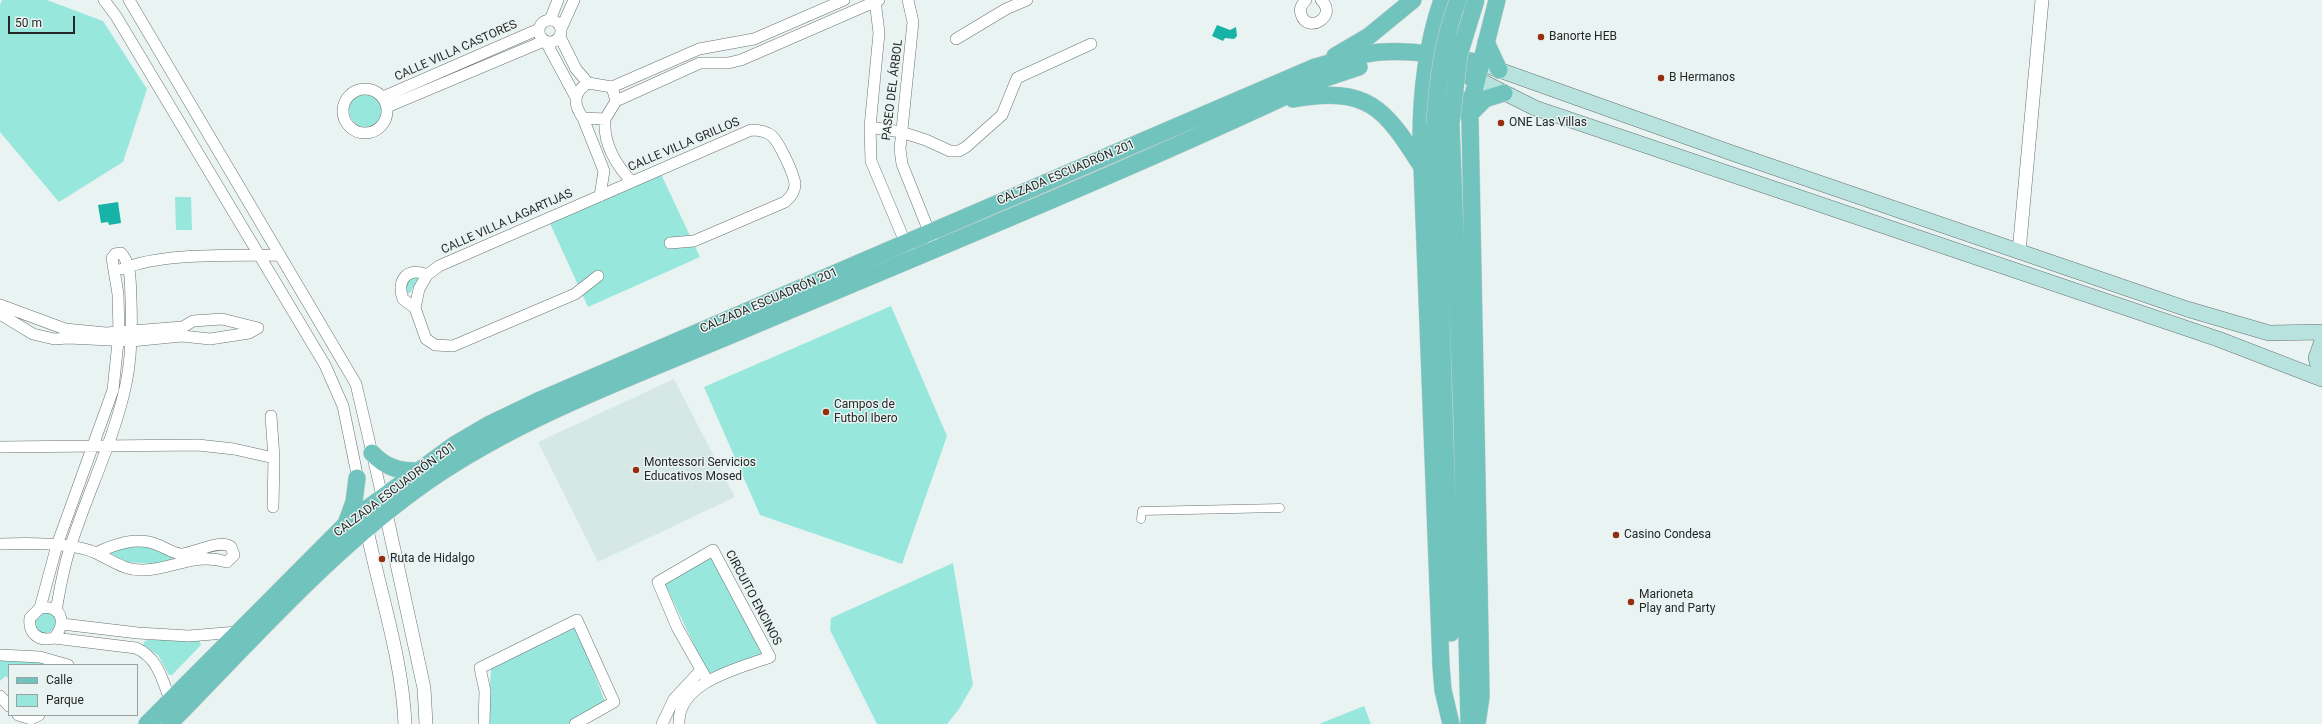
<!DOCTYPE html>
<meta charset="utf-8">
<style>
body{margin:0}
#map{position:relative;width:2322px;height:724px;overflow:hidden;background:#e9f3f2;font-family:Roboto,sans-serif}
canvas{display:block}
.legend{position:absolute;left:8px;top:664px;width:130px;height:52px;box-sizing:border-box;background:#e9f3f2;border:1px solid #9aa2a1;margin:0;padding:5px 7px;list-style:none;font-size:12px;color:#242827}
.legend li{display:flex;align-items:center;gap:8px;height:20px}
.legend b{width:20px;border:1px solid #9aa2a1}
.scale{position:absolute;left:8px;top:16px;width:67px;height:18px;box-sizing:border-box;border:2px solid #242827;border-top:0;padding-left:5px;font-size:12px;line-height:14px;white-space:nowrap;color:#242827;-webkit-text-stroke:3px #e9f3f2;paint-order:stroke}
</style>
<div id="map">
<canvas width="2322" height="724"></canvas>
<ul class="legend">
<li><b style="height:5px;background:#71c4bd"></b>Calle</li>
<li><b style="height:11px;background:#97e7dc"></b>Parque</li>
</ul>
<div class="scale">50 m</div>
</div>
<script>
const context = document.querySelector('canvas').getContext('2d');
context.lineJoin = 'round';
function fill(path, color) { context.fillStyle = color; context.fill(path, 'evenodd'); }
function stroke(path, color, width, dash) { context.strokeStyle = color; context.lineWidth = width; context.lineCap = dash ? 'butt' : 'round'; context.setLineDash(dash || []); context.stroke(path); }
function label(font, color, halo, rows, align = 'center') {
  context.font = font + ' Roboto,sans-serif'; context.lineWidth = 3; context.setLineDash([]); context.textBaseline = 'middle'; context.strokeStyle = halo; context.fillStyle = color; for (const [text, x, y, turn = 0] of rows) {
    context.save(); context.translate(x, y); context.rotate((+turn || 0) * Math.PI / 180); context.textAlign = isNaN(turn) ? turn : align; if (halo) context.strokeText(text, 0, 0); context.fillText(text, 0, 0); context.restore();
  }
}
const built = new Path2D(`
 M 674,379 L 735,497 L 598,562 L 538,442 Z`);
const green = new Path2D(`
 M 2,0 L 47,0 L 103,21 L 147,89 L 123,162 L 59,202 L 0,132 L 0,5 Z
 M349 110a17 17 0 1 1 34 0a17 17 0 1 1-34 0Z
 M 660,172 L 700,257 L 588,307 L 548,219 Z
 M 175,197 L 191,197 L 192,230 L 176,230 Z
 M 421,275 L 409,294 L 405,289 L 406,280 Z
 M 891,306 L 947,436 L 902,564 L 760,515 L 704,387 Z
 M 127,546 L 148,546 L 171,555 L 172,558 L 171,561 L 154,564 L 115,561 L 110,555 L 111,552 Z
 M 714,556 L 763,653 L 708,674 L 664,582 Z
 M 953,563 L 973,685 L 959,709 L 947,724 L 877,724 L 830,630 L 831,618 Z
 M34 622a11 11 0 1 1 22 0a11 11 0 1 1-22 0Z
 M 577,627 L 605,702 L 571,724 L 488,724 L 491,668 Z
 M 147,640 L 199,640 L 201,645 L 172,675 L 169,675 L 158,655 L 143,645 L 144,642 Z
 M 0,661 L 41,661 L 53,665 L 9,665 L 9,680 L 6,676 L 0,681 Z
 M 1364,706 L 1371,724 L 1319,724 Z`);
const water = new Path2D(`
 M 1217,25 L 1230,30 L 1236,27 L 1237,36 L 1234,39 L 1225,38 L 1223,41 L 1212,36 Z
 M 118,202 L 121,223 L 109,225 L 108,222 L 101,223 L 98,205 Z`);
const pedestrian = new Path2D(`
 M 1141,519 L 1142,511 L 1280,508`);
const minor = new Path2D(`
 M 104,0 L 116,16 L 325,365 L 343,406 L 359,484
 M 129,0 L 356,384 L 382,496
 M 875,0 L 879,33 L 870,127 L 871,161 L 905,242 L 916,257
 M 908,0 L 913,22 L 900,149 L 902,164 L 932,239
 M 1306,0 C 1302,4 1299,9 1301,14 C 1307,35 1339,16 1321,0
 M539 31a11 11 0 1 1 22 0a11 11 0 1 1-22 0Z
 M 550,20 L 558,0
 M 561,29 L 574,0
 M 560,37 L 576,69 L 588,83
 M 956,39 L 1006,9 L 1027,0
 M 546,42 L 575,96
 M 612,87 L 699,49 L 754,39 L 844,0
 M343 111a22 22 0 1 1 44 0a22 22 0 1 1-44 0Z
 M 383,97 L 539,29
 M 616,101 L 612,87 L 588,83 C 573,92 573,104 583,118 L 605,119 L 616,101 L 700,63 L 728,63 L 741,60 L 879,0
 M 387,107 L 544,41
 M 583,118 L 604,171 L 600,196
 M 605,119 C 603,144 615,164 632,182
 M 870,127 L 901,132 L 926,140 L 950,151 L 959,151 L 966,147 L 1002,115 L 1017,78 L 1091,44
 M 122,269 C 163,252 234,256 280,255
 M 598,276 L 575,294 L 453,346 L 435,345 L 426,339 L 415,308 L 419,289 L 427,275 L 439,266 L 751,130 C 759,130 766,131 772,136 C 779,142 794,174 795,184 C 795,192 791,197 785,202 L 694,241 L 670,243
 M 0,305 L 65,329 L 106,333 L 183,327 L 193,321 L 222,319 L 258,328
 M 415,308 L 403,299 C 396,280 408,266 427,275
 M 0,314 L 33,334 L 54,339 L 68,338 L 131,341 L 182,336 L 210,339 L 249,333 L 258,328
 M 271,416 L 274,458 L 273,507
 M 0,447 L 198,445 L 234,449 L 274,458
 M 0,544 C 26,543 73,542 96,553 C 113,561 125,571 144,570 C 174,569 195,552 227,562 L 234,555 L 231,547 C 220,538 194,554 181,554 C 174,554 164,547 158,545 C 137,536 115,544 96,553
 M 40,608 L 57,545 L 113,390 L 119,332 L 118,294 L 112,258 L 115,254 L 121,253 C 132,265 130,284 131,299 C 132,327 132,356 126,384 C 114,441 87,493 70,548 C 63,569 60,589 56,611
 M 62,624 L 138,633 L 189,636 L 237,632
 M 54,638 C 67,623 62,604 40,608 L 30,618 C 28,633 38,642 54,638 L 136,648 C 158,658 162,679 170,700
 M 0,655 L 40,657 L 68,665
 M 0,696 L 9,706
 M 18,715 L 31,719 L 39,715
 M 484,724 L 485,691 L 480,668 L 577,620 L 614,702 L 575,724
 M 662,724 L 674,699 L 701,670
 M 679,724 C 677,682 740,668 770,657 L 713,550 L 658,582 L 677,627 L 707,680`);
const tertiary = new Path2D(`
 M 2019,252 L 2042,0
 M 384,504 L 424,688 L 426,724
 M 365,520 C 378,588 402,655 405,724`);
const secondary = new Path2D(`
 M 1488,66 L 1732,153 L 2187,309 L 2269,333 L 2322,332
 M 1477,79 L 1535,108 L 2218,339 L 2322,379
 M 2322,341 L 2316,358 L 2322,379`);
const primary = new Path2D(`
 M 1442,0 C 1426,46 1421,92 1421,140 L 1441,666 L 1443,690 L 1451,724
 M 1486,42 L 1499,70
 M 1335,56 L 1369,36 L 1413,0
 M 1443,68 L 1477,79
 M 1443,92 C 1459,94 1466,103 1470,119 L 1480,634 L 1481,697 L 1477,724
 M 1293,99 C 1368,86 1384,107 1422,167
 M 1471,113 L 1485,99 L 1504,93
 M 1470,117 L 1473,95 L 1497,0
 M 1435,124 L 1451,633
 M 1451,124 L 1462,418 L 1469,723
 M 372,453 C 385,467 398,471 417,471
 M 346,524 L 354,502 L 357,478
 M 147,724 L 346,524 L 454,445 L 488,425 L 540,400 L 1315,67 C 1337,61 1358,54 1381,52 C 1415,50 1448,56 1480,63
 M 169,724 C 252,640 331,549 428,481 C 525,414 640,374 748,328 C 939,247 1132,169 1320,80 L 1359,67`);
const primaryBridge = new Path2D(`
 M 1435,124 C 1437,81 1443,40 1458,0
 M 1451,124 L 1459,55 L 1476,0`);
const markers = [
 [1541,37,4,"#952d11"],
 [1661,78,4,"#952d11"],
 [1501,123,4,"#952d11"],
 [826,412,4,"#952d11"],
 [636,470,4,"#952d11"],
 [1616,535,4,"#952d11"],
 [382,559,4,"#952d11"],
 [1631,602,4,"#952d11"]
];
const poiNames = [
 ["Banorte HEB",1549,37],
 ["B Hermanos",1669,78],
 ["ONE Las Villas",1509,123],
 ["Campos de",834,405],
 ["Futbol Ibero",834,419],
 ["Montessori Servicios",644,463],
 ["Educativos Mosed",644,477],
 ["Casino Condesa",1624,535],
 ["Ruta de Hidalgo",390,559],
 ["Marioneta",1639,595],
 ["Play and Party",1639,609]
];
const streetNames = [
 ["CALLE VILLA CASTORES",456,51,-24],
 ["PASEO DEL ÁRBOL",893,90,-83],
 ["CALLE VILLA GRILLOS",684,145,-23],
 ["CALZADA ESCUADRÓN 201",1066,173,-23],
 ["CALLE VILLA LAGARTIJAS",507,222,-24],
 ["CALZADA ESCUADRÓN 201",769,301,-23],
 ["CALZADA ESCUADRÓN 201",395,490,-37],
 ["CIRCUITO ENCINOS",753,598,62]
];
fill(built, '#d5e8e5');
fill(green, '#97e7dc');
fill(water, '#17b3a6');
stroke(pedestrian, '#6a7371', 9);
stroke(minor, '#6a7371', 12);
stroke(tertiary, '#6a7371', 14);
stroke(secondary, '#6a7371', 16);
stroke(primary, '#cfd0cf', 18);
stroke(pedestrian, '#fff', 8);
stroke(minor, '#fff', 11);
stroke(tertiary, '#fff', 13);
stroke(secondary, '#b8e2de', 15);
stroke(primary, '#71c4bd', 17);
stroke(primaryBridge, '#cfd0cf', 18, []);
stroke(primaryBridge, '#71c4bd', 17);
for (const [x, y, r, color] of markers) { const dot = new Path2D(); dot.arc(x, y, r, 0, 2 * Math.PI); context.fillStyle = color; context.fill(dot); stroke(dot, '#e9f3f2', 1.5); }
label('12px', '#242827', '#e9f3f2', poiNames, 'left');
label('12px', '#242827', '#e9f3f2', streetNames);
</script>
